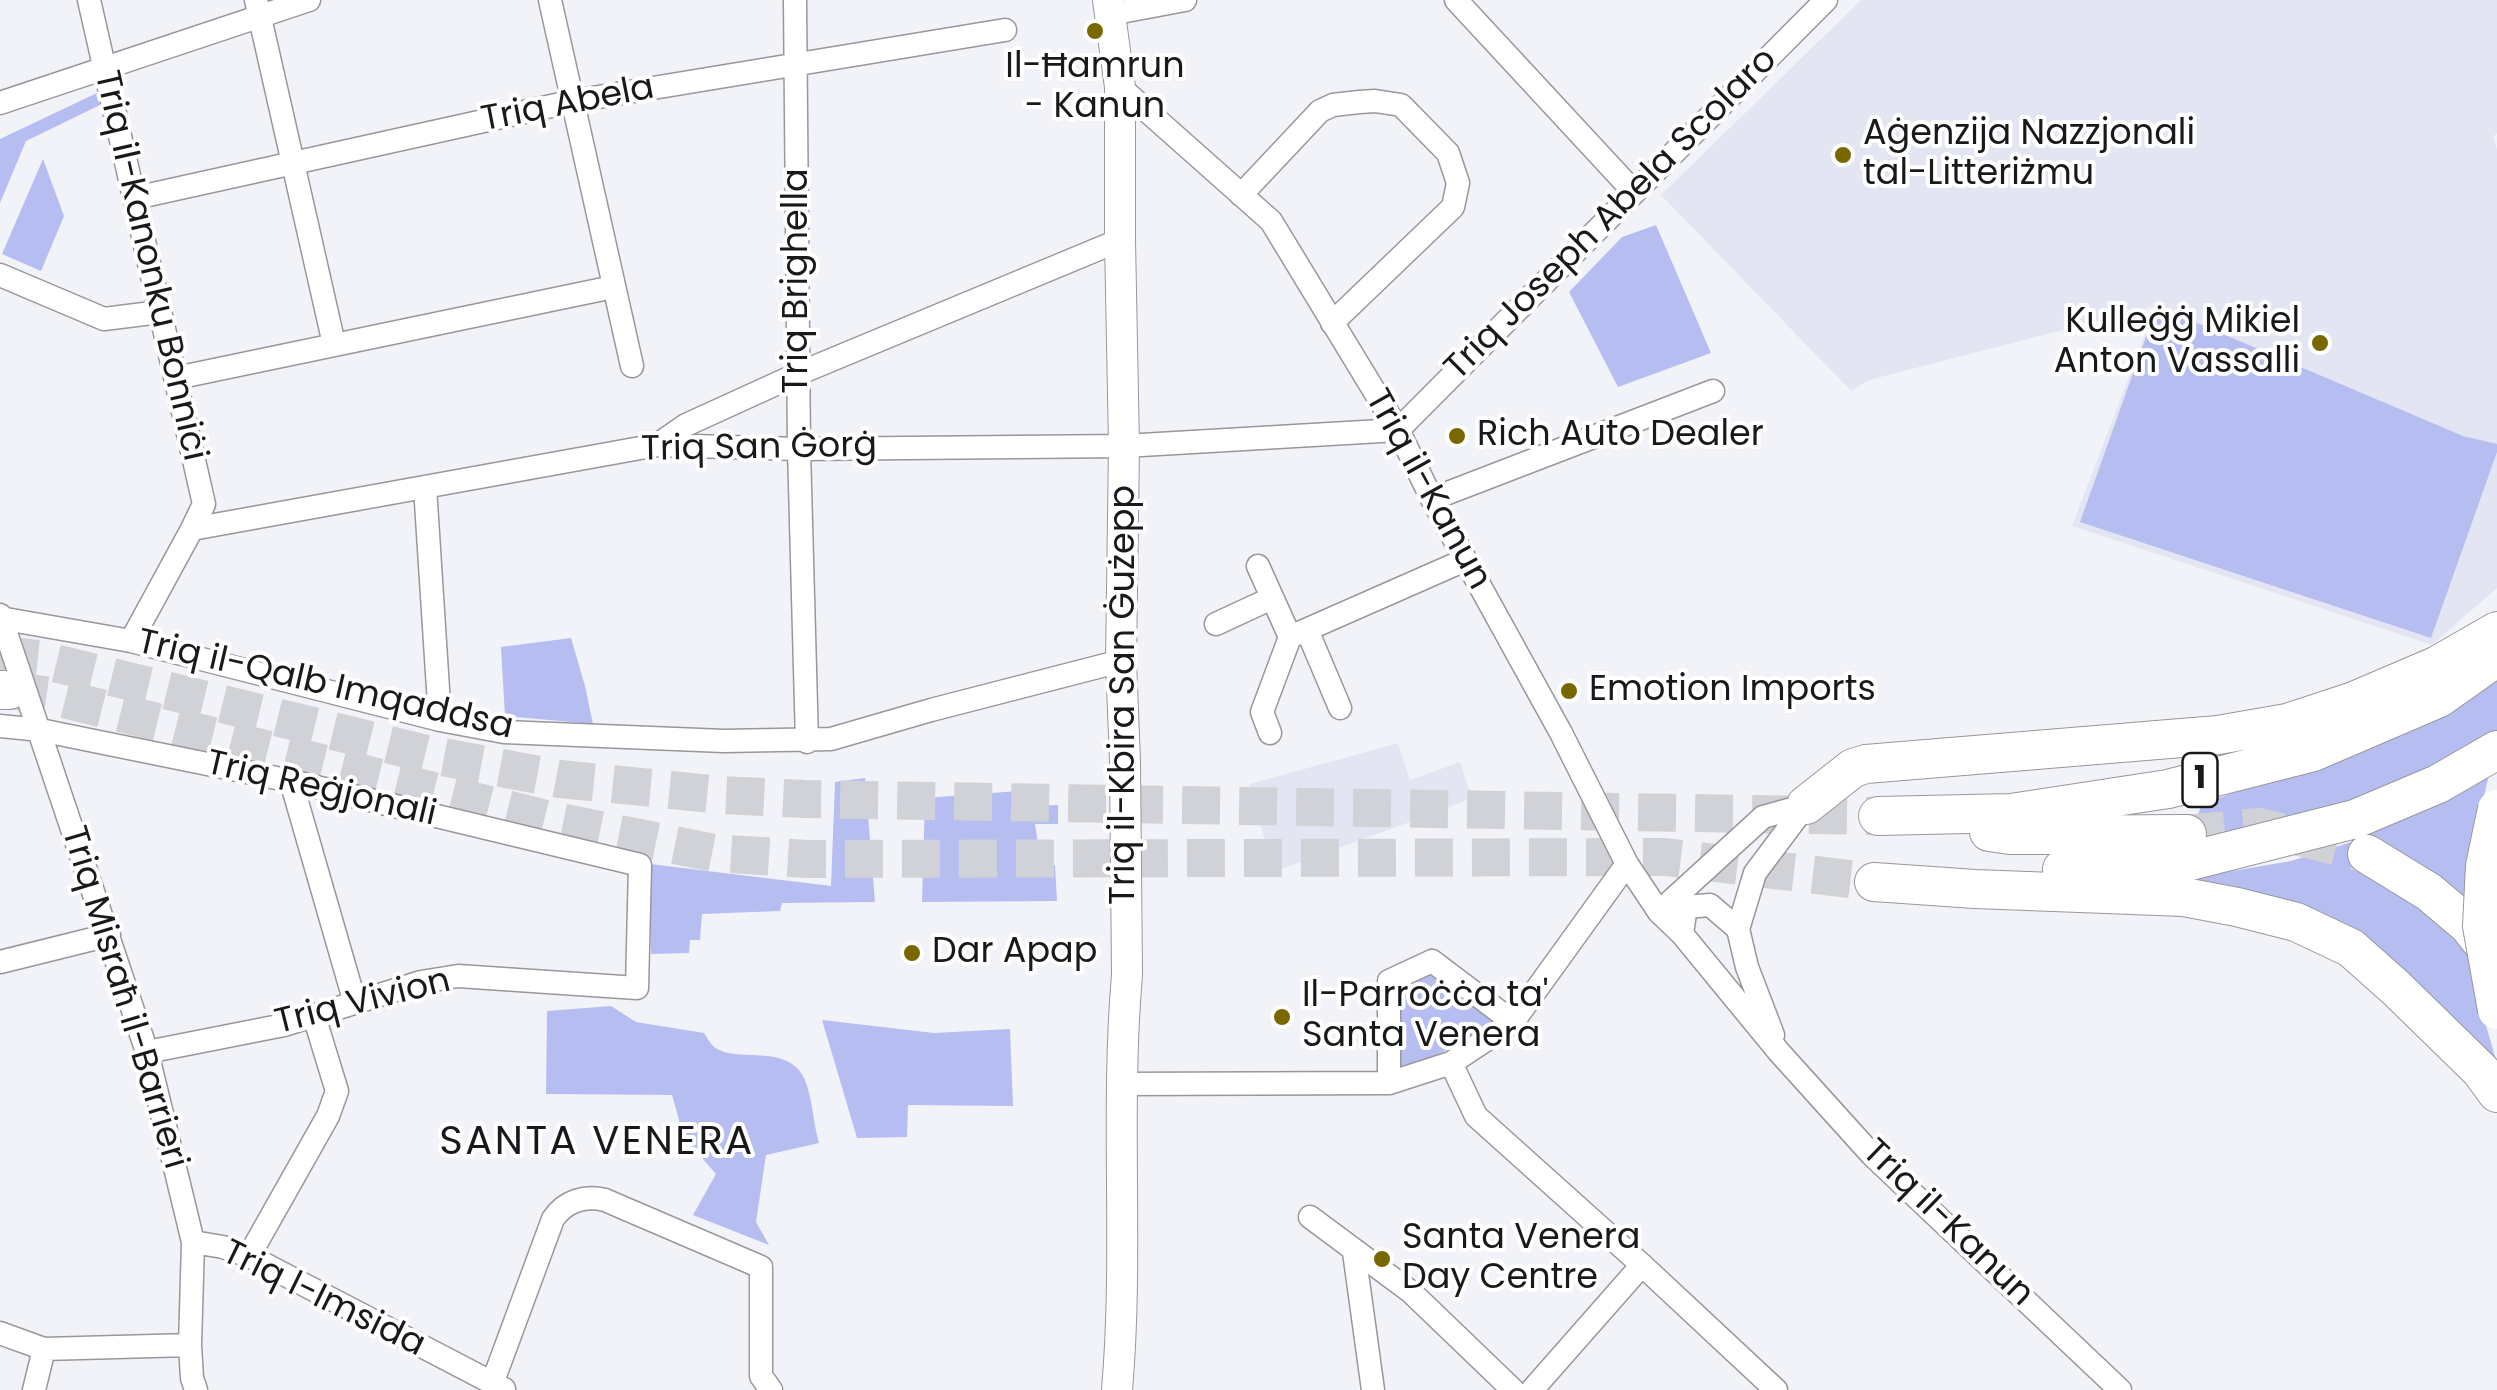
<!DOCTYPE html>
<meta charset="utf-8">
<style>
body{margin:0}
canvas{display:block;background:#f2f3f8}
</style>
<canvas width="2497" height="1390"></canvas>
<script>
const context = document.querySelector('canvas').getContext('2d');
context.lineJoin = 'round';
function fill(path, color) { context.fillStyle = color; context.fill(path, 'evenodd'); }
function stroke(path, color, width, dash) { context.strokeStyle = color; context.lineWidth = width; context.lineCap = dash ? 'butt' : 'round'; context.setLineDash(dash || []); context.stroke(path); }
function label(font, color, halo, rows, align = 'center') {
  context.font = font + ' Poppins,sans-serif'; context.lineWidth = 8; context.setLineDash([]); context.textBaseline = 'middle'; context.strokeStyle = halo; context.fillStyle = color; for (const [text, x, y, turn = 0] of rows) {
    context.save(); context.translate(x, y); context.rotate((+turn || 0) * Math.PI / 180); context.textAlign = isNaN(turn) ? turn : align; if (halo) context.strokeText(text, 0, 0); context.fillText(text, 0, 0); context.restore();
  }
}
const built = new Path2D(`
 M 1861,0 L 2497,0 L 2497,133 L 2493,137 L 2497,149 L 2497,588 L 2432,645 L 2072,526 L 2156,306 L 1869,380 L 1851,391 L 1661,195 Z
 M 1398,743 L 1410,780 L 1460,762 L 1472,798 L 1440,811 L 1273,872 L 1250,784 Z`);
const green = new Path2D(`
 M 97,93 L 100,105 L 26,141 L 0,203 L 0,139 Z
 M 43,159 L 64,216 L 41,271 L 2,254 Z
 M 1656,225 L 1711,353 L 1618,387 L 1569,292 L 1622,237 Z
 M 2157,306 L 2463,436 L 2497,444 L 2497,452 L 2431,638 L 2080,522 Z
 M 571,638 L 585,686 L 593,724 L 505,716 L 501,647 Z
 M 2497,675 L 2497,732 L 2436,770 L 2353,807 L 2185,848 L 2202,804 L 2362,747 Z
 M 2491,766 L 2472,848 L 2474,985 L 2497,1063 L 2372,952 L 2114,885 L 2209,875 L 2291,861 L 2361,839 Z
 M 865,778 L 875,902 L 782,903 L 780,911 L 702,914 L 700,940 L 690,940 L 689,953 L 651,954 L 650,864 L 831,886 L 835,782 Z
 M 1031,790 L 1031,806 L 1058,805 L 1058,824 L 1035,824 L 1041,864 L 1055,865 L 1057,901 L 922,902 L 925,798 Z
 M 1430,975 L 1493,1021 L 1449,1049 L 1401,1072 L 1399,991 Z
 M 611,1006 L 636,1022 L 704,1033 C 707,1037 709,1042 713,1046 C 734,1065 789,1041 805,1080 C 813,1100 813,1123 819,1143 L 766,1155 L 756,1222 L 769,1245 L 693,1215 L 716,1174 L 689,1143 L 681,1127 L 672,1095 L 546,1094 L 547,1011 Z
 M 822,1020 L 934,1033 L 1010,1029 L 1013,1106 L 908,1105 L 907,1137 L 857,1138 Z`);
const trunkTunnel = new Path2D(`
 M 0,655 L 38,659 L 427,754 L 560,779 L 722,795 L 805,799 L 1878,816
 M 9,690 L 52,696 L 550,820 L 714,853 L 808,859 L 1665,857 L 1874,882
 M 2187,834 L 2259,827 L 2367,854`);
const minor = new Path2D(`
 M 89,0 L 204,504 L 192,529
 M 256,0 L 334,344
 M 550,0 L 632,366
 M 795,0 L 799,449 L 807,742
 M 1456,0 L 1634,192
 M 1110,14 L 1185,0
 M 1120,87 L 1271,221 L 1398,430 L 1432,499 L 1561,733 L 1627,864 L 1659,912 L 1682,934 L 1779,1052 L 1872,1155 L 2120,1390
 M 0,103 L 309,0
 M 1241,195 L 1320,111 L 1333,105 L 1359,102 L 1375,101 L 1401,105 L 1448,153 L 1458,183 L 1453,207 L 1332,323
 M 135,198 L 574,101 L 1005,30
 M 0,275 L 104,319 L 160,312
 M 176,378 L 613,287
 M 1398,430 L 1826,0
 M 657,445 L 686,425 L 800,373 L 1120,240
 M 425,487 L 440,720
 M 1432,499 L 1713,391
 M 1258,566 L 1290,637 L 1465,560
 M 0,615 L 147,1052 L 193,1242 L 190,1345 L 192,1378 L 196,1390
 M 0,618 L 131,641 L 440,720 L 504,732 L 724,741 L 831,739 L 931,710 L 1121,661
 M 1216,624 L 1272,598
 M 1307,630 L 1340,708
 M 131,641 L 192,529 L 657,445 L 799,449 L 1124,446 L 1398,430
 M 0,726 L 40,730 L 291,781 L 640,865 L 637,988 L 458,976 L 421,982 L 284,1025 L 147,1052
 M 1270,733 L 1262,712 L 1290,637
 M 291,781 L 355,1003
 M 1659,912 L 1763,817 L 1806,805
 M 1738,929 L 1755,873 L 1806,805
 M 1682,934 L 1686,907 L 1710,905 L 1738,929 L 1747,967 L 1773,1035
 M 0,962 L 109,935
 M 1451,1063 L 1476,1116 L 1642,1265 L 1776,1390
 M 1389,1083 L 1389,981 L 1432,961 L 1513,1022
 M 1123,1084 L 1389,1083 L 1451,1063 L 1513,1022 L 1627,864
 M 1310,1217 L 1411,1292 L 1513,1390
 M 193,1242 L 223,1247 L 249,1256 L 504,1389
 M 1354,1252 L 1373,1390
 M 249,1256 L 328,1116 L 337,1091 L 314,1016
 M 0,1333 L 44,1349 L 190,1345
 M 492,1384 L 553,1219 C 565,1201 585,1195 605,1200 L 761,1267 L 761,1376 L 771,1390
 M 34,1390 L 44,1349
 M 1532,1390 L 1642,1265`);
const secondary = new Path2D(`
 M 1108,0 L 1120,87 L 1120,240 L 1124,446 L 1121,661 L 1125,761 L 1127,975 C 1115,1113 1129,1252 1117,1390`);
const trunk = new Path2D(`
 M 0,690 L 9,690
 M 1806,805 L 1853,768 L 1866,764 L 2218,735 L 2287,723 L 2354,701 L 2436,666 L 2497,631
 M 1878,816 L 2011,813 L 2168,789 L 2313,752 L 2439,698 L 2497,657
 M 1989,832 L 2010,835 L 2187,834
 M 2367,854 L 2429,892 L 2468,925 L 2495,959
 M 2062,869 L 2103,870 L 2186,862 L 2355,819 L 2438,784 L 2497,750
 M 1874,882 L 1975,889 L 2184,897 L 2237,907 L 2296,922 L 2351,948 L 2396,988 L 2481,1071 L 2497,1093`);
const trunkBridge = new Path2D(`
 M 2497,809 L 2485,866 L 2482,926 L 2497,1010`);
const markers = [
 [1095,31,10,"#796800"],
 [1843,155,10,"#796800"],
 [2320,343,10,"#796800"],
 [1457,436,10,"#796800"],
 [1569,691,10,"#796800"],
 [912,953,10,"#796800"],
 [1282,1017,10,"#796800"],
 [1382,1259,10,"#796800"]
];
const shields = [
 [2200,780,35]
];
const shieldNames = [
 ["1",2200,780]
];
const poiNames = [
 ["Il-Ħamrun",1095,68,"center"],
 ["- Kanun",1095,108,"center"],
 ["Aġenzija Nazzjonali",1863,135],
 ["tal-Litteriżmu",1863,175],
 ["Kulleġġ Mikiel",2300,323,"right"],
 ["Anton Vassalli",2300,363,"right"],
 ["Rich Auto Dealer",1477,436],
 ["Emotion Imports",1589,691],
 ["Dar Apap",932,953],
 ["Il-Parroċċa ta'",1302,997],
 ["Santa Venera",1302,1037],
 ["Santa Venera",1402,1239],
 ["Day Centre",1402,1279]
];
const streetNames = [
 ["Triq Abela",568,105,-11],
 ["Triq Joseph Abela Scolaro",1612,215,-45],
 ["Triq il-Kanonku Bonniċi",149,266,77],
 ["Triq Brighella",798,281,-90],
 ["Triq San Ġorġ",759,449,-1],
 ["Triq il-Kanun",1427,490,61],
 ["Triq il-Qalb Imqaddsa",325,686,13],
 ["Triq il-Kbira San Ġużepp",1125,695,-90],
 ["Triq Reġjonali",321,790,13],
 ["Triq Misraħ il-Barrieri",123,998,73],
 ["Triq Vivion",363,1003,-14],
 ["Triq il-Kanun",1947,1224,44],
 ["Triq l-Imsida",323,1300,26]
];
const quarterNames = [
 ["SANTA VENERA",597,1144]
];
fill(built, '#e3e6f2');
fill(green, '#b6bef1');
stroke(trunkTunnel, '#d1d2d7', 38, [38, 19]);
stroke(minor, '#97979c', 25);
stroke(secondary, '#97979c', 32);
stroke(trunk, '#97979c', 40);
stroke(minor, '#fff', 22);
stroke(secondary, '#fff', 30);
stroke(trunk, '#fff', 38);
stroke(trunkBridge, '#97979c', 40, []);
stroke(trunkBridge, '#fff', 38);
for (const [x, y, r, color] of markers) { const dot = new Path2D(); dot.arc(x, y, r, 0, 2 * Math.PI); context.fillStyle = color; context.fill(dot); stroke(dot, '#fff', 4); }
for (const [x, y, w] of shields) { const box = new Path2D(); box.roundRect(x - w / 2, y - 27, w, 54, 8); context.fillStyle = '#fff'; context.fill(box); stroke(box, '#18191a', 2.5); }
label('bold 32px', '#18191a', null, shieldNames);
label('35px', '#18191a', '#fff', poiNames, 'left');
label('35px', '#18191a', '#fff', streetNames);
context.letterSpacing = '2.5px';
label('40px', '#18191a', '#fff', quarterNames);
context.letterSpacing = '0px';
</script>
